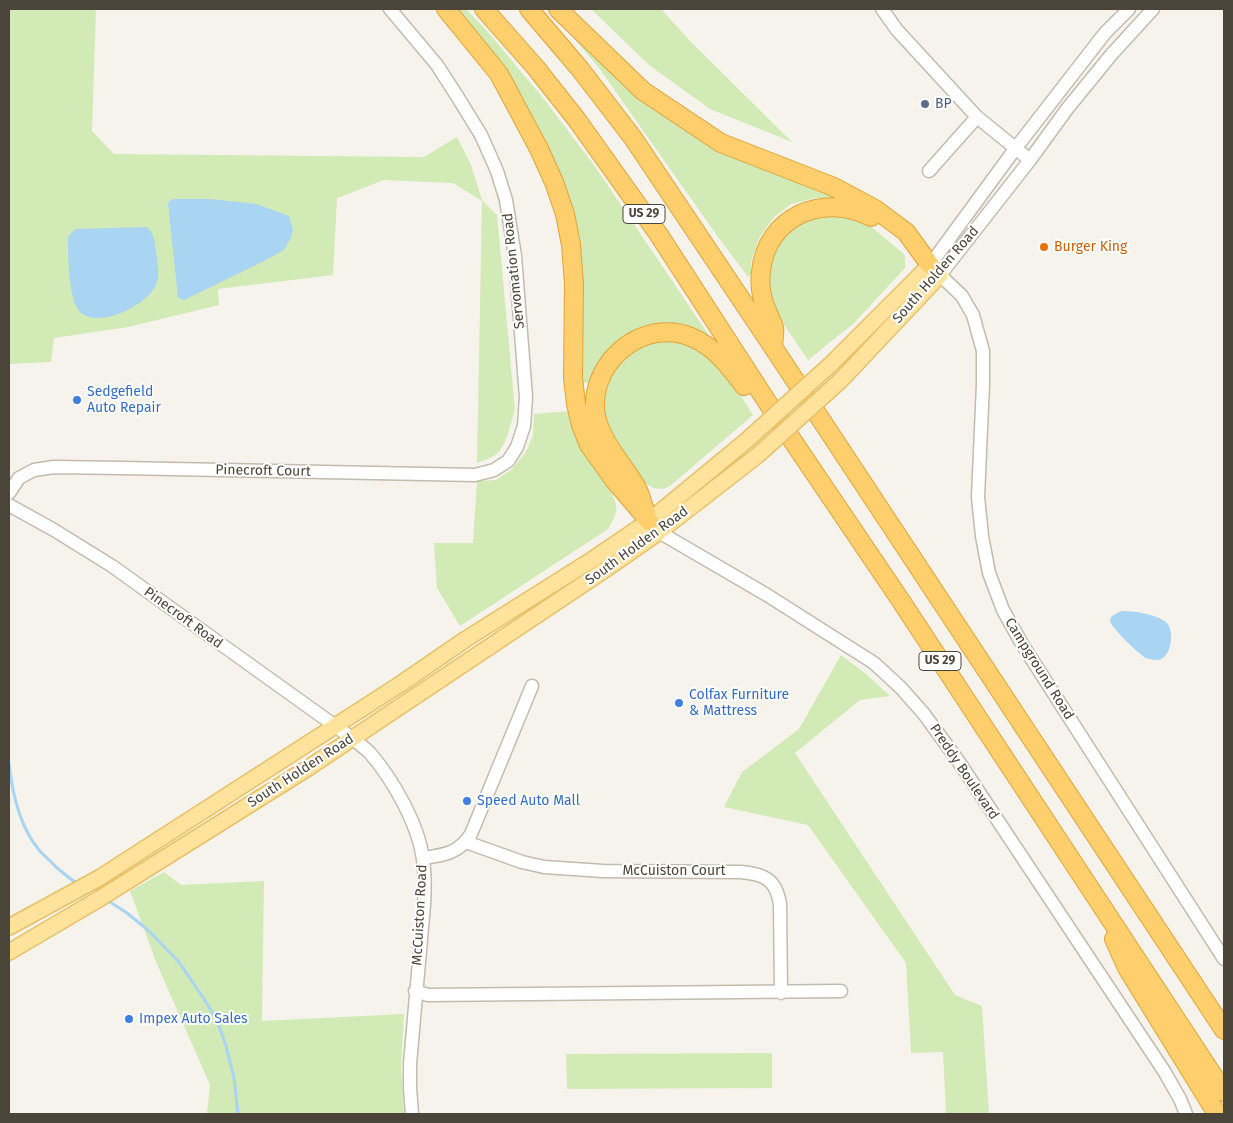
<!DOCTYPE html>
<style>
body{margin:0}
#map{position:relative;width:1233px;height:1123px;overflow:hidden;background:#f6f3ec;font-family:"Fira Sans",sans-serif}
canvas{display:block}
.frame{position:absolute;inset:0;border:10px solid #4b4439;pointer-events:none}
</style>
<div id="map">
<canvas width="1233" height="1123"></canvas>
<div class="frame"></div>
</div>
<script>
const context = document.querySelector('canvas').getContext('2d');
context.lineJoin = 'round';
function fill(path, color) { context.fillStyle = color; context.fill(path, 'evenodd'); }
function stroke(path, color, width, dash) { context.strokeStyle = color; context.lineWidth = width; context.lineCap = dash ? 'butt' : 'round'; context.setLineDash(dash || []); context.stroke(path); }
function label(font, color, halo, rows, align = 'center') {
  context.font = font + ' "Fira Sans",sans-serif'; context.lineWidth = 4; context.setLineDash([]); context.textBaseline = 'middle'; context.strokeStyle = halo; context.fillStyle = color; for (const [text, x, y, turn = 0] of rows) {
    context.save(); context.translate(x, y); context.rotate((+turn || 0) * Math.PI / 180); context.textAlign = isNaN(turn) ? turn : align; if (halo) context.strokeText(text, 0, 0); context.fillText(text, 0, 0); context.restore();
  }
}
const green = new Path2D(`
 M 9,9 L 96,9 L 92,131 L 114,154 L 424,157 L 457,137 L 471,165 L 482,200 L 497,215 L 515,410 C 511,422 508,438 501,449 C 496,457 485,460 477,463 L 482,201 L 453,183 L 384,180 L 337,198 L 333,275 L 218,289 L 219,305 L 128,327 L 54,338 L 51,362 L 9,364 Z
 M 456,9 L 466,9 L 488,32 L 547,103 L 596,168 L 710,337 L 709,339 L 630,334 L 611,348 L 598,366 L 591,383 L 583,383 L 573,226 Z
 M 591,9 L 661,9 L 692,43 L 792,142 L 710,109 L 649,65 Z
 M 550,10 L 650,103 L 825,187 L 837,198 L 816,198 L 791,204 L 773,218 L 759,238 L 751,262 L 751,274 L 748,277 L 718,237 L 599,68 Z
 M 816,214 L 858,218 L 874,229 L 905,255 L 905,268 L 854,323 L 808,360 L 772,307 L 767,287 L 769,260 L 779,238 L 795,222 Z
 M 646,341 L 685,341 L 717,358 L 753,415 L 670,486 L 663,489 L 653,488 L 641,480 L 607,429 L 602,395 L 615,363 Z
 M 569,411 C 572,426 577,442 585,455 C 594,468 612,489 616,504 C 618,513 612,522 608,529 L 460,626 L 437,588 L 434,543 L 473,543 L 477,481 L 496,480 L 512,469 L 526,452 L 533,435 L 534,414 Z
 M 841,655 L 866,674 L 890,696 L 860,700 L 795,753 L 955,995 L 982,1006 L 989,1114 L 946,1114 L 943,1052 L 911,1053 L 906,963 L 808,825 L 724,807 L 742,772 L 799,729 Z
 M 164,872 L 181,885 L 264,881 L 262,1021 L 404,1014 L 401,1067 L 404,1114 L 207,1114 L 210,1085 L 156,962 L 130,891 Z
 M 772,1053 L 772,1088 L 567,1089 L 566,1054 Z`);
const water = new Path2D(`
 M 172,199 L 210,199 L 256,204 L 289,216 L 293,230 L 291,238 L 284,250 L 262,262 L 184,300 L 178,298 L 168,203 Z
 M 147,227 C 155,235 154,240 156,251 C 157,261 160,272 157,282 C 151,304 99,330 80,312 C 68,300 68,253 68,237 L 75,229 Z
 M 1122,611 C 1134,611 1156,614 1166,622 C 1175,630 1172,658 1158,660 C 1155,660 1149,659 1146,658 C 1140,655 1109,626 1110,620 C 1111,615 1117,613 1122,611 Z`);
const stream = new Path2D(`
 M 9,763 C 12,792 20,827 39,850 C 44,856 51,861 56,867 C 63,873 70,879 78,884
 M 107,900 L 127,913 L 148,930 L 179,962 L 204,999 L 217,1020 L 226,1046 L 234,1078 L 238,1114`);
const minor = new Path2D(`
 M 882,9 L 897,30 L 977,117 L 1030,160
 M 1153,9 L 1111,55 L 1067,109 L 1030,160 L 940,275 L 962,296 L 973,315 L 983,351 L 983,384 L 978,497 L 982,536 L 989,573 L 1003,610 L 1022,644 L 1224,959
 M 929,171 L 977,117
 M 930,265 L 1015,149 L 1105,33 L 1129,9
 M 9,493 L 19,478 L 34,470 L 54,467 L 122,468 L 475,475 L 494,470 L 508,461 L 517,447 L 524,426 L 526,397 L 515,256 L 506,200 L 497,171 L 481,135 L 457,96 L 437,65 L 390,9
 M 9,505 L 54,530 L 112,566 L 352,738 C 358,743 365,748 370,753 C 393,780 418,823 423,859 C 425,874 425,890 424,905 L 410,1064 L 410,1088 L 412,1114
 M 654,526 L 659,532 L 767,595 L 874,663 L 901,688 L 924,714 L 959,762 L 1164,1071 L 1180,1099 L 1186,1114
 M 466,842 L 522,862 L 544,867 L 603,871 L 741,872 C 764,874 776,879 780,904 L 781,993
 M 423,858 C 445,855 459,853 471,834 L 532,686
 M 415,991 L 428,995 L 841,991`);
const major = new Path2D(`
 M 830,365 L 930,265 L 940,275 L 840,381
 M 9,927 L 99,878 L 402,683 L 466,639 L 593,559 L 649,521 L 746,441
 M 9,952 L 99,899 L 308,768 L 606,569 L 659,532 L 758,455`);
const highway = new Path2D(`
 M 446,9 L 499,74 L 539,149 L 554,182 L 565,214 L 571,245 L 574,284 L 573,378 L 576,404 L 581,425 L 589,445 L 614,480 L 649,521
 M 484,9 L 536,68 L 577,120 L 659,235 L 786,431 L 901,601 L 1224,1092
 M 529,9 L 580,69 L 633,138 L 773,347 L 1224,1030
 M 558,9 L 643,91 L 721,143 L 834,187 L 875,209 L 906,232 L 930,265
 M 773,347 C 773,341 775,334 774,328 C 773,323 770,318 768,313 C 762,300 759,286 761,272 C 766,216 824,192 871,217
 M 646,513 C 643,505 641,496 637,488 C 624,465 596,436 595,408 C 593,359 644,318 691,337 C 715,347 729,366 744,386
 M 1114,939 L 1127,968 L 1217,1114`);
const majorBridge = new Path2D(`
 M 746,441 L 830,365
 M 758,455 L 840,381`);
const markers = [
 [925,104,5,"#5c6f8a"],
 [1044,247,5,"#e8710a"],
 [77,400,5,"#3f7fe0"],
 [679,703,5,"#3f7fe0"],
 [467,801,5,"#3f7fe0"],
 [129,1019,5,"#3f7fe0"]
];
const shields = [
 [644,214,42],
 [940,661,42]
];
const shieldNames = [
 ["US 29",644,214],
 ["US 29",940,661]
];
const serviceNames = [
 ["BP",935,104]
];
const foodNames = [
 ["Burger King",1054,247]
];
const streetNames = [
 ["Servomation Road",514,271,-96],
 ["South Holden Road",936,275,-49],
 ["Pinecroft Court",263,471,1],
 ["South Holden Road",637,546,-36],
 ["Pinecroft Road",183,618,36],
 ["Campground Road",1039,669,58],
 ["South Holden Road",301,771,-33],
 ["Preddy Boulevard",964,772,56],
 ["McCuiston Court",674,871],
 ["McCuiston Road",420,915,-87]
];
const shopNames = [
 ["Sedgefield",87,392],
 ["Auto Repair",87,408],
 ["Colfax Furniture",689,695],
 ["& Mattress",689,711],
 ["Speed Auto Mall",477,801],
 ["Impex Auto Sales",139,1019]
];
fill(green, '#d2eab5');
fill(water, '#a9d4f2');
stroke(stream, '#a9d4f2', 3);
stroke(minor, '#c2bbae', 15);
stroke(major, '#e6c16a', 18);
stroke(highway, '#e0a43c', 20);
stroke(minor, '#fff', 12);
stroke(major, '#ffe39c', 15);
stroke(highway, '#ffcf6e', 18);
stroke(majorBridge, '#e6c16a', 18, []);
stroke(majorBridge, '#ffe39c', 15);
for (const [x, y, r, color] of markers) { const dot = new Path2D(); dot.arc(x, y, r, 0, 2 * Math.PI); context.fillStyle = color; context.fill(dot); stroke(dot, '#fff', 2); }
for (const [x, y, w] of shields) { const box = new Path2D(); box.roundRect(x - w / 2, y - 9.5, w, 19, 4); context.fillStyle = '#fff'; context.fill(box); stroke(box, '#4b4439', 1); }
label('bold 12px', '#4b4439', null, shieldNames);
label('14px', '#4e5e75', '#fff', serviceNames, 'left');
label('14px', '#c56008', '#fff', foodNames, 'left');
label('14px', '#4b4439', '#fff', streetNames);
label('14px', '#366cbe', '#fff', shopNames, 'left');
</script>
